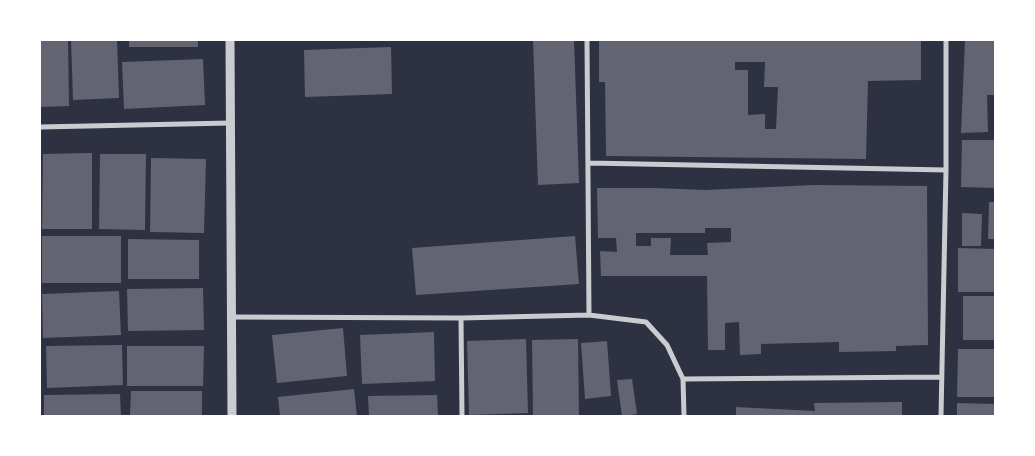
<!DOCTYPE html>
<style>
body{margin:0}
#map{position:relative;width:1035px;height:456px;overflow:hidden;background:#2d3142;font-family:"Public Sans",sans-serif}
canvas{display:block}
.frame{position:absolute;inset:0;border:41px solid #fff;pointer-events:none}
</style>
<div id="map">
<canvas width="1035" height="456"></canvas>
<div class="frame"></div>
</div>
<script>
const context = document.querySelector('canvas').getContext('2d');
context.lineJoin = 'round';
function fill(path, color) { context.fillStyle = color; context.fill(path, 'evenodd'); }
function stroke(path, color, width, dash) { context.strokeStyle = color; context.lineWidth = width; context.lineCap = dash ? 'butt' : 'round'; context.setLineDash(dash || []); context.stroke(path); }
const building = new Path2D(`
 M 40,40 L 68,40 L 69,106 L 40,107 Z
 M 71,40 L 117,40 L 119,98 L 73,100 Z
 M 129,40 L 198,40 L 198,47 L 129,47 Z
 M 533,40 L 574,40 L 579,183 L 538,185 Z
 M 599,40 L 921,40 L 921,80 L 868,81 L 866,159 L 606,156 L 605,82 L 599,82 ZM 735,62 L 765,62 L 764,87 L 778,87 L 776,129 L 765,129 L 765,114 L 748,115 L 748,70 L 735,70 Z
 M 965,40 L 995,40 L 995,95 L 987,95 L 988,132 L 961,133 Z
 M 391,47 L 392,94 L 305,97 L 304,50 Z
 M 203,59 L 205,105 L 124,109 L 122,62 Z
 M 962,140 L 995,140 L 995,188 L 961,187 Z
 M 92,153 L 92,229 L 42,229 L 43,154 Z
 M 100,154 L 146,154 L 145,230 L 99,229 Z
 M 151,158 L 206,159 L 204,233 L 150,232 Z
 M 814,185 L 927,186 L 928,345 L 896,346 L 896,351 L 839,352 L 839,342 L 761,344 L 761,354 L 740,355 L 739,322 L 725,323 L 725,350 L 708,350 L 707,276 L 601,276 L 600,251 L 617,252 L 616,238 L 598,238 L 597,188 L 655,188 L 705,190 ZM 705,228 L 731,228 L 731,242 L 707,243 L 708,255 L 670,255 L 671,238 L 651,238 L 651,246 L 636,246 L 636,233 L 705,233 Z
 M 989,202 L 995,202 L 995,239 L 988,239 Z
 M 962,213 L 982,214 L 981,246 L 962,246 Z
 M 42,236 L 121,236 L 121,283 L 42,283 Z
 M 575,236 L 579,284 L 416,295 L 412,248 Z
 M 128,239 L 199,240 L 199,279 L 128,279 Z
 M 958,248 L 995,249 L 995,292 L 958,292 Z
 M 203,288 L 204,330 L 128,331 L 127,289 Z
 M 119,291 L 121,335 L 43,338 L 42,294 Z
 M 963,296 L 995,296 L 995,340 L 963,340 Z
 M 343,328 L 347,376 L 277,383 L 272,335 Z
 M 434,332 L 435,381 L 362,384 L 360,335 Z
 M 526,339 L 528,413 L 469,415 L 467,341 Z
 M 578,339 L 579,416 L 533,416 L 532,340 Z
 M 607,341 L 611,396 L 585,399 L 581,343 Z
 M 122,345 L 123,385 L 47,388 L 46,346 Z
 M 127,346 L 204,346 L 203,386 L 127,386 Z
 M 958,349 L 995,349 L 995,397 L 957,397 Z
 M 632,379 L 637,414 L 622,416 L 617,380 Z
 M 354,389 L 357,416 L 280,416 L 278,397 Z
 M 131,391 L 202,391 L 202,416 L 130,416 Z
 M 120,394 L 121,416 L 44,416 L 44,395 Z
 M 437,395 L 438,416 L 369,416 L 368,396 Z
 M 902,402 L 902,416 L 736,416 L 736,407 L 815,411 L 814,403 Z
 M 957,403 L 995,404 L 995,416 L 957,416 Z`);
const minor = new Path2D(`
 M 587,40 L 589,315
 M 40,127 L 230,123
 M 589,163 L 946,170
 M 231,317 L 461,318 L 589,315 L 646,322 L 667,345 L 683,379 L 684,416
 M 461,318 L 462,416
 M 683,379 L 941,377
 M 941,416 L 946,170 L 946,40`);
const tertiary = new Path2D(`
 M 230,40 L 232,416`);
fill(building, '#626471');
stroke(minor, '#caccd0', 5);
stroke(tertiary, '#caccd0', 9);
</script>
